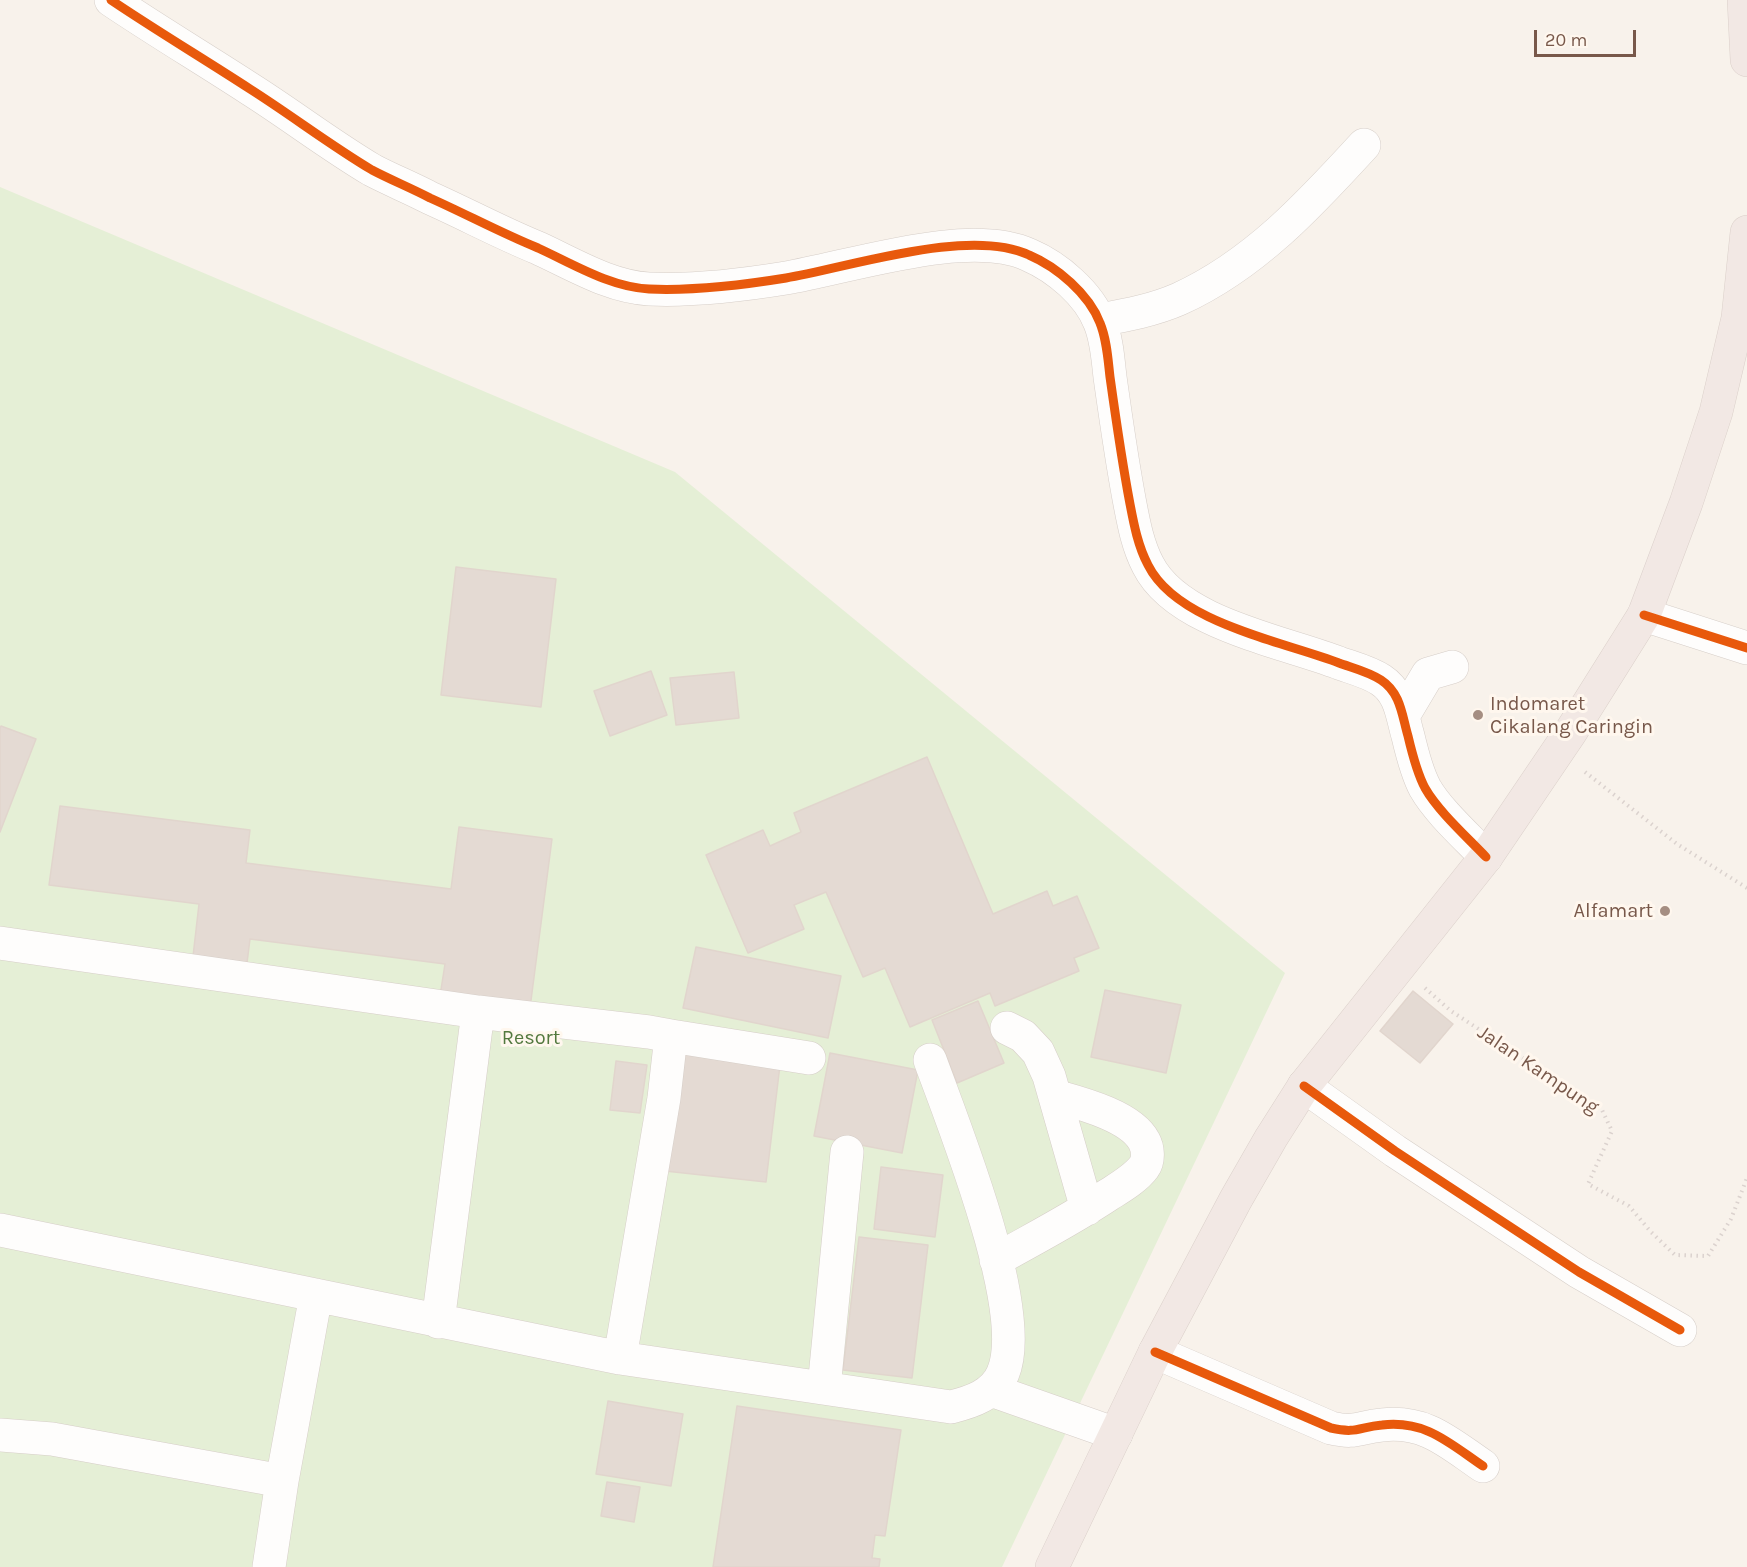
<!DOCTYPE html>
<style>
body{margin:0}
#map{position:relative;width:1747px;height:1567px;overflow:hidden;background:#f8f2eb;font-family:Karla,sans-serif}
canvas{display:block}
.scale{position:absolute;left:1534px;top:30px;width:102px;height:27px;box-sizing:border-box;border:3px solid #78584a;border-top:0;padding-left:8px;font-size:18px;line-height:21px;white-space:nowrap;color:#78584a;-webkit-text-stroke:4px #fff7ee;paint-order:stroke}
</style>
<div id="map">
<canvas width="1747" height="1567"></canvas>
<div class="scale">20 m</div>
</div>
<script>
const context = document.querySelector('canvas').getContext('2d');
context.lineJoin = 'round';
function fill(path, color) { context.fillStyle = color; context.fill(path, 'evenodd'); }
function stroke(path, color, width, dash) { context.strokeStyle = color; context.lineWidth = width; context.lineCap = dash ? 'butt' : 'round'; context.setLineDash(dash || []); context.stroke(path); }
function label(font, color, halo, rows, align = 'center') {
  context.font = font + ' Karla,sans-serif'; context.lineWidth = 6; context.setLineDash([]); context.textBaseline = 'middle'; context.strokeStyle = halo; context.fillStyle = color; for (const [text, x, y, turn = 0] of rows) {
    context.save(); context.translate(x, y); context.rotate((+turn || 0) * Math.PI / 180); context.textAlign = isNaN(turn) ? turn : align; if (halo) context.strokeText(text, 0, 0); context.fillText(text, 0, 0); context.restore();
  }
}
const green = new Path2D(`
 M 0,187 L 675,472 L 1285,973 L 1002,1567 L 0,1567 Z`);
const building = new Path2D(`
 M 456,567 L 556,579 L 541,707 L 441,695 Z
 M 651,671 L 667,715 L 610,736 L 594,691 Z
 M 734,672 L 739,718 L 676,725 L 670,678 Z
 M 1,726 L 36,739 L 0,832 L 0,728 Z
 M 927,757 L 993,914 L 1047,891 L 1053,906 L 1077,896 L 1099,948 L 1074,958 L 1079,971 L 995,1006 L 990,993 L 910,1027 L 885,968 L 863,977 L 826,892 L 794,905 L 804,929 L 748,953 L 706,855 L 763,830 L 770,846 L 801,832 L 794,813 Z
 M 60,806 L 250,830 L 246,863 L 451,889 L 459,827 L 552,839 L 530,1008 L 440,996 L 445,964 L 250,939 L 246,971 L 192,965 L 199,904 L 49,885 Z
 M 696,947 L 841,976 L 828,1038 L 683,1008 Z
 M 1105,990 L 1181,1005 L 1166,1073 L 1091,1057 Z
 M 1413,991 L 1453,1024 L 1420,1063 L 1380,1031 Z
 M 978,1001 L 1004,1063 L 957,1083 L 932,1020 Z
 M 680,1053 L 780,1065 L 766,1182 L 665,1171 Z
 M 830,1053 L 918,1070 L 902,1153 L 814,1136 Z
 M 616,1061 L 647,1065 L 640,1113 L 610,1110 Z
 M 881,1167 L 943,1175 L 935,1237 L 874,1229 Z
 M 859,1237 L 928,1245 L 912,1378 L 843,1370 Z
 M 608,1401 L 683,1414 L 671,1486 L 596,1474 Z
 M 737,1406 L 901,1430 L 885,1536 L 875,1535 L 872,1558 L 880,1559 L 879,1567 L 713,1567 Z
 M 607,1482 L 640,1487 L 634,1522 L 601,1516 Z`);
const path = new Path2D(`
 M 1585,772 L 1677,844 L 1747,888
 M 1425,988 L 1451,1011 L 1602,1110 L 1612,1131 L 1588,1184 L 1629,1206 L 1651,1232 L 1675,1255 L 1708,1256 L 1731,1219 L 1747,1178`);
const minor = new Path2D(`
 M 111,0 C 157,31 204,59 250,89 C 291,115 330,145 372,170 C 391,180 411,188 430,198 C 466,214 501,233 538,248 C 573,264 610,287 649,289 C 693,291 743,285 786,278 C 851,267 969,227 1029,255 C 1057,267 1089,294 1100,323 C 1107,340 1108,360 1110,377 C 1116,420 1122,462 1130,504 C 1134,525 1138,546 1148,565 C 1177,623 1282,641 1339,663 C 1353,668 1369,672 1381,680 C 1401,693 1402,716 1408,736 C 1412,753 1417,773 1425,788 C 1438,811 1467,837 1486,857
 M 1100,320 C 1127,315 1154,310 1179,299 C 1254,265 1310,204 1364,145
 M 1644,615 L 1747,648
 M 1403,716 L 1428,674 L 1452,667
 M 0,943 L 478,1012 L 649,1032 L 671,1036 L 664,1098 L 620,1358
 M 1007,1028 L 1023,1036 L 1038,1052 L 1049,1076 L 1087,1209
 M 671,1036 L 809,1058
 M 1304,1086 L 1395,1151 L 1579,1272 L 1680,1330
 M 0,1230 L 620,1358 L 951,1407 C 971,1402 994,1395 1003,1373 C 1029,1311 954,1126 930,1060
 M 996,1260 C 1033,1239 1072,1219 1108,1195 C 1119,1188 1135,1179 1144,1167 C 1149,1160 1148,1148 1144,1141 C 1131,1116 1080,1103 1055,1096
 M 438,1322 L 478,1012
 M 1155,1352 L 1331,1428 C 1357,1434 1359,1427 1382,1425 C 1426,1420 1449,1443 1483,1466
 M 824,1388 L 847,1152
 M 991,1390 L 1116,1434
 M 0,1435 L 52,1439 L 282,1481
 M 269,1567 L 282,1481 L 316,1295`);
const highway = new Path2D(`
 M 1744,0 L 1747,60
 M 1052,1567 L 1155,1352 L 1236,1199 L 1271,1138 L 1304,1086 L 1486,857 L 1570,733 L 1644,615 L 1686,503 L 1716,412 L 1738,318 L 1747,232`);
const cycleway = new Path2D(`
 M 111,0 C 157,31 204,59 250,89 C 291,115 330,145 372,170 C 391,180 411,188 430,198 C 466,214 501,233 538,248 C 573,264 610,287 649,289 C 693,291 743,285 786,278 C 851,267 969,227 1029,255 C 1057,267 1089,294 1100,323 C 1107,340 1108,360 1110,377 C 1116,420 1122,462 1130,504 C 1134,525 1138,546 1148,565 C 1177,623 1282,641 1339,663 C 1353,668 1369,672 1381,680 C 1401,693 1402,716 1408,736 C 1412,753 1417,773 1425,788 C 1438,811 1467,837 1486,857
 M 1644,615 L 1747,648
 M 1304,1086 L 1395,1151 L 1579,1272 L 1680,1330
 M 1155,1352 L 1331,1428 C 1357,1434 1359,1427 1382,1425 C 1426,1420 1449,1443 1483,1466`);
const markers = [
 [1478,715,6,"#a58e82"],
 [1665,911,6,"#a58e82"]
];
const poiNames = [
 ["Indomaret",1490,704],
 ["Cikalang Caringin",1490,727],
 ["Alfamart",1653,911,"right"]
];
const parkNames = [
 ["Resort",531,1038]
];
const streetNames = [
 ["Jalan Kampung",1538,1070,34]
];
fill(green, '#e5efd6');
fill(building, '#e4dad3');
stroke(building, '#e1d5cd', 1.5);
stroke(minor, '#d6cec8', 34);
stroke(highway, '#dacfc9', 34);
stroke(path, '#dbd2ce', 4, [1.5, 4.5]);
stroke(minor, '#fefdfc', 33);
stroke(highway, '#f2e8e4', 33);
stroke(cycleway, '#e8590c', 9);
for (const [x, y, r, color] of markers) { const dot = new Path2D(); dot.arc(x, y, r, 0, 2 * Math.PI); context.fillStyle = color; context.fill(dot); stroke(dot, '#fff7ee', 2); }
label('20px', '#78584a', '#fff7ee', poiNames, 'left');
label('20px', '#52783e', '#fff7ee', parkNames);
label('20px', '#78584a', '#fff7ee', streetNames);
</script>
